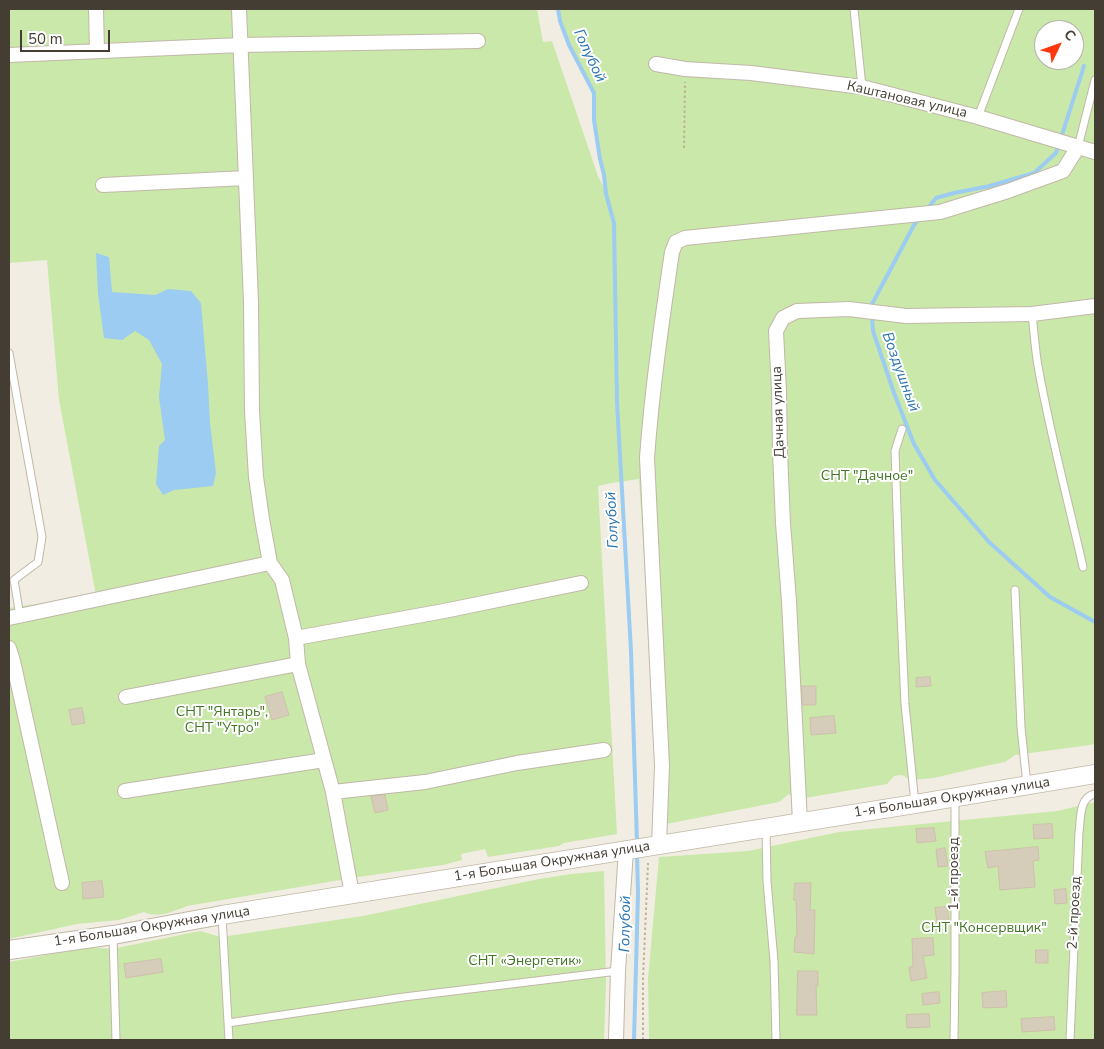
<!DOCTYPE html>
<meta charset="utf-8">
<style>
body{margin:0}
#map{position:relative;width:1104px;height:1049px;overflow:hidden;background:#f2ede2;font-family:"Nunito Sans",sans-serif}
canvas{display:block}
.frame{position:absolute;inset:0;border:10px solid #433d33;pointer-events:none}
.north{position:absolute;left:1034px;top:20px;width:50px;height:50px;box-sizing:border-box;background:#fff;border:1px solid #b4b1ad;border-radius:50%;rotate:48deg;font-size:14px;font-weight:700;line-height:20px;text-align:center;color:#433d33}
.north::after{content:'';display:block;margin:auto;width:18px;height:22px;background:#ff370c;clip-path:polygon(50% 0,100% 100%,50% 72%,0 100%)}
.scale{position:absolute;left:20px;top:30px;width:90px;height:22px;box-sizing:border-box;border:2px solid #433d33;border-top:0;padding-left:6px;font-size:15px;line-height:18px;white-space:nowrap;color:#433d33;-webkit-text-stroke:4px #fff;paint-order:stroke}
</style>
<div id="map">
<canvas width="1104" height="1049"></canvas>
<div class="frame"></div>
<div class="north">С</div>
<div class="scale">50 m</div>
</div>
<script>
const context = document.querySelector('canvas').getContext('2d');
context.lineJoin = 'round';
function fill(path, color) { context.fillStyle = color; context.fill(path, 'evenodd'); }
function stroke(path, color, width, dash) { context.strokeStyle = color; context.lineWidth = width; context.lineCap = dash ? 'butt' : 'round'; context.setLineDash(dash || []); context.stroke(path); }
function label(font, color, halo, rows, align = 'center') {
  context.font = font + ' "Nunito Sans",sans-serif'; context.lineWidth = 4; context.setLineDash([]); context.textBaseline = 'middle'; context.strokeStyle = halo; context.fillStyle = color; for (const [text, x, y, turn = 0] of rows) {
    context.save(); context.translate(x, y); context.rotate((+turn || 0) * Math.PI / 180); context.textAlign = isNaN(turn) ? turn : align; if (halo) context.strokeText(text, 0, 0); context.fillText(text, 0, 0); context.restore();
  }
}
const green = new Path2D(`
 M 9,9 L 537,9 L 543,42 L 552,41 L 598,176 L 606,192 L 604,175 L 600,159 L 594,120 L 594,93 L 569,45 L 560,21 L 558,9 L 1095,9 L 1095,744 L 1083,746 L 1015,755 L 1005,762 L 985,766 L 934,778 L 911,780 L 902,775 L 894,776 L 887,784 L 799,799 L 793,799 L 789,794 L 779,802 L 661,825 L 639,479 L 611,483 L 598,486 L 617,834 L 564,843 L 559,846 L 488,857 L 485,849 L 461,854 L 462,860 L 443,865 L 358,877 L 187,906 C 173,911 158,919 144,912 L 119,920 L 77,924 L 9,939 L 9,608 L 96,595 L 59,400 L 47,260 L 9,263 ZM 1044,30 L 1074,30 L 1074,60 L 1044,60 Z
 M 1095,802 L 1095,1040 L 649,1040 L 648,979 L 659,857 L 748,851 L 839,832 L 1057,811 Z
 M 604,871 L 606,983 L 604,1040 L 9,1040 L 9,962 L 89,947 L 112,949 L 200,931 L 221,937 L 363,916 L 539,879 L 571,874 Z`);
const water = new Path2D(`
 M 96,253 L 109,257 L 112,292 L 155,295 L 168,289 L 191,291 L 201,303 L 208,384 L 210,423 L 216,473 L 213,486 L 174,490 L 163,495 L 156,484 L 159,446 L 165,440 L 159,397 L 162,364 L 149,340 L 135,331 L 122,340 L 104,338 L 98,294 Z`);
const stream = new Path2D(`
 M 558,9 L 560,21 L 569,45 L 594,93 L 594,120 L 600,159 L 604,175 L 606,194 L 614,223 L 617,402 L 631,651 L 637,843
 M 1061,138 L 1084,66
 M 928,208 L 936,198 L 954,193 L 990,186 L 1034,173 L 1056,153 L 1059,144
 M 872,308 L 872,304 L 914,225 L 920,218
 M 872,315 L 873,331 L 894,393 L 914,444 L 935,480 L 989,542 L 1050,597 L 1095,622
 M 634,1040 L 638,893 L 637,853`);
const building = new Path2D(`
 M 930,677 L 931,686 L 916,687 L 916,678 Z
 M 802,686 L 816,686 L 816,705 L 803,705 Z
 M 282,692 L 289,715 L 272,720 L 265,697 Z
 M 82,708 L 85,723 L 72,725 L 69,710 Z
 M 834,716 L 836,733 L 811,735 L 810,718 Z
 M 385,795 L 388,810 L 375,813 L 371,797 Z
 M 1052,824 L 1053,838 L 1034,839 L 1033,825 Z
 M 934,828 L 936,841 L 917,843 L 916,829 Z
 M 1038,847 L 1039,860 L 1033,861 L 1035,887 L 1000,890 L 998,866 L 988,868 L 985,852 Z
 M 945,848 L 948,866 L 938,867 L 936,850 Z
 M 102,881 L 104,897 L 83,899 L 82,883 Z
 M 795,883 L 811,883 L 810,910 L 815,910 L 814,954 L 794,952 L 795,937 L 797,937 L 796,900 L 794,900 Z
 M 1066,889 L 1067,903 L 1055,904 L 1054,890 Z
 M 947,907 L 949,922 L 937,923 L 935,908 Z
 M 933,938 L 934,955 L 923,956 L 927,978 L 911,981 L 909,967 L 913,966 L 912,939 Z
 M 1036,950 L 1048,950 L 1048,963 L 1036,963 Z
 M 161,959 L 163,972 L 126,978 L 124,964 Z
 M 798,971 L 818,971 L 818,986 L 816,986 L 817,1015 L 797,1015 Z
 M 1006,991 L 1007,1007 L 983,1008 L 982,993 Z
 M 939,992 L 940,1003 L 923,1005 L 922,994 Z
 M 929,1014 L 930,1027 L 907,1028 L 906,1015 Z
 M 1054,1017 L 1055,1030 L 1022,1032 L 1021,1019 Z`);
const path = new Path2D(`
 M 684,148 L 685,82
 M 643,1040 L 643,979 L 648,863`);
const service = new Path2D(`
 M 854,9 L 862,87
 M 978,117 L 1019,9
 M 1078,147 L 1095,80
 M 1032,314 C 1034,331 1035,349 1038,366 C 1050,434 1068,500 1083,567
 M 9,353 L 42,537 L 38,562 L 14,580 L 20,616
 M 902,429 L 895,451 L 899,570 L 905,704 L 915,804
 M 1015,590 L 1021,727 L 1027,785
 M 766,828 L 767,881 L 774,961 L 776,1040
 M 222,916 L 229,1040
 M 113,936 L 116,1040
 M 228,1023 L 404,997 L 618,971
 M 954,1040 L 955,972 L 955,798
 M 1070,1040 L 1079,832 C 1081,818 1079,797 1095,794`);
const minor = new Path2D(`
 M 96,9 L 97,51
 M 239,9 L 251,302 L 252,411 L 256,477 L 262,519 L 270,563 L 282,580 L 296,638 L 298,664 L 333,792 L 352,894
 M 9,55 L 241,45 L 478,41
 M 656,64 L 685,69 L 751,73 L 862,87 L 978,117 L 1095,152
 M 103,185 L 246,178
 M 9,618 L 270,563
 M 296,638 L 444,611 L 581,583
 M 9,648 L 13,661 L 62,883
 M 126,697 L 298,664
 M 125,791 L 324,760
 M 333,792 L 425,782 L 517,763 L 604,750
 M 800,822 L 789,601 L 783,523 L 780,452 L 779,391 L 776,331 L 783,318 L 797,311 L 849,309 L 906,316 L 1032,314 L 1095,306
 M 659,845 L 662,766 L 647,458 C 652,389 662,320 672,252 L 676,242 L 685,238 L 940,212 L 1008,191 L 1063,171 L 1078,147
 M 616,1040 L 618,971 L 626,850`);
const tertiary = new Path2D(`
 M 9,950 L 113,935 L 222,915 L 915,804 L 1095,774`);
const streetNames = [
 ["Каштановая улица",907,100,13],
 ["Дачная улица",779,412,-92],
 ["1-я Большая Окружная улица",952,798,-9],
 ["1-я Большая Окружная улица",552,862,-9],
 ["1-й проезд",955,874,-90],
 ["2-й проезд",1075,913,-87],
 ["1-я Большая Окружная улица",152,927,-9]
];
const parkNames = [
 ["СНТ \"Дачное\"",867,477],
 ["СНТ \"Янтарь\",",222,713],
 ["СНТ \"Утро\"",222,729],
 ["СНТ \"Консервщик\"",984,929],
 ["СНТ «Энергетик»",525,962]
];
const waterNames = [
 ["Голубой",589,56,65],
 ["Воздушный",900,372,70],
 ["Голубой",613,520,-93],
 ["Голубой",626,924,-89]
];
fill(green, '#cae8a9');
fill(water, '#9cccf1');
stroke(stream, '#9cccf1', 4);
fill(building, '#d6ccba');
stroke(building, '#cec1ab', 1);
stroke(service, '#c0b8a8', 9);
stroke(minor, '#c0b8a8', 16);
stroke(tertiary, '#c0b8a8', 20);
stroke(path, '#bfb296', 2, [2.5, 2.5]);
stroke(service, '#fff', 7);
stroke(minor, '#fff', 14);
stroke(tertiary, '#fff', 18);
label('14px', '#433d33', '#fff', streetNames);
label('14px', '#427525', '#fff', parkNames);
label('italic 15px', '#2a74b1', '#fff', waterNames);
</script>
